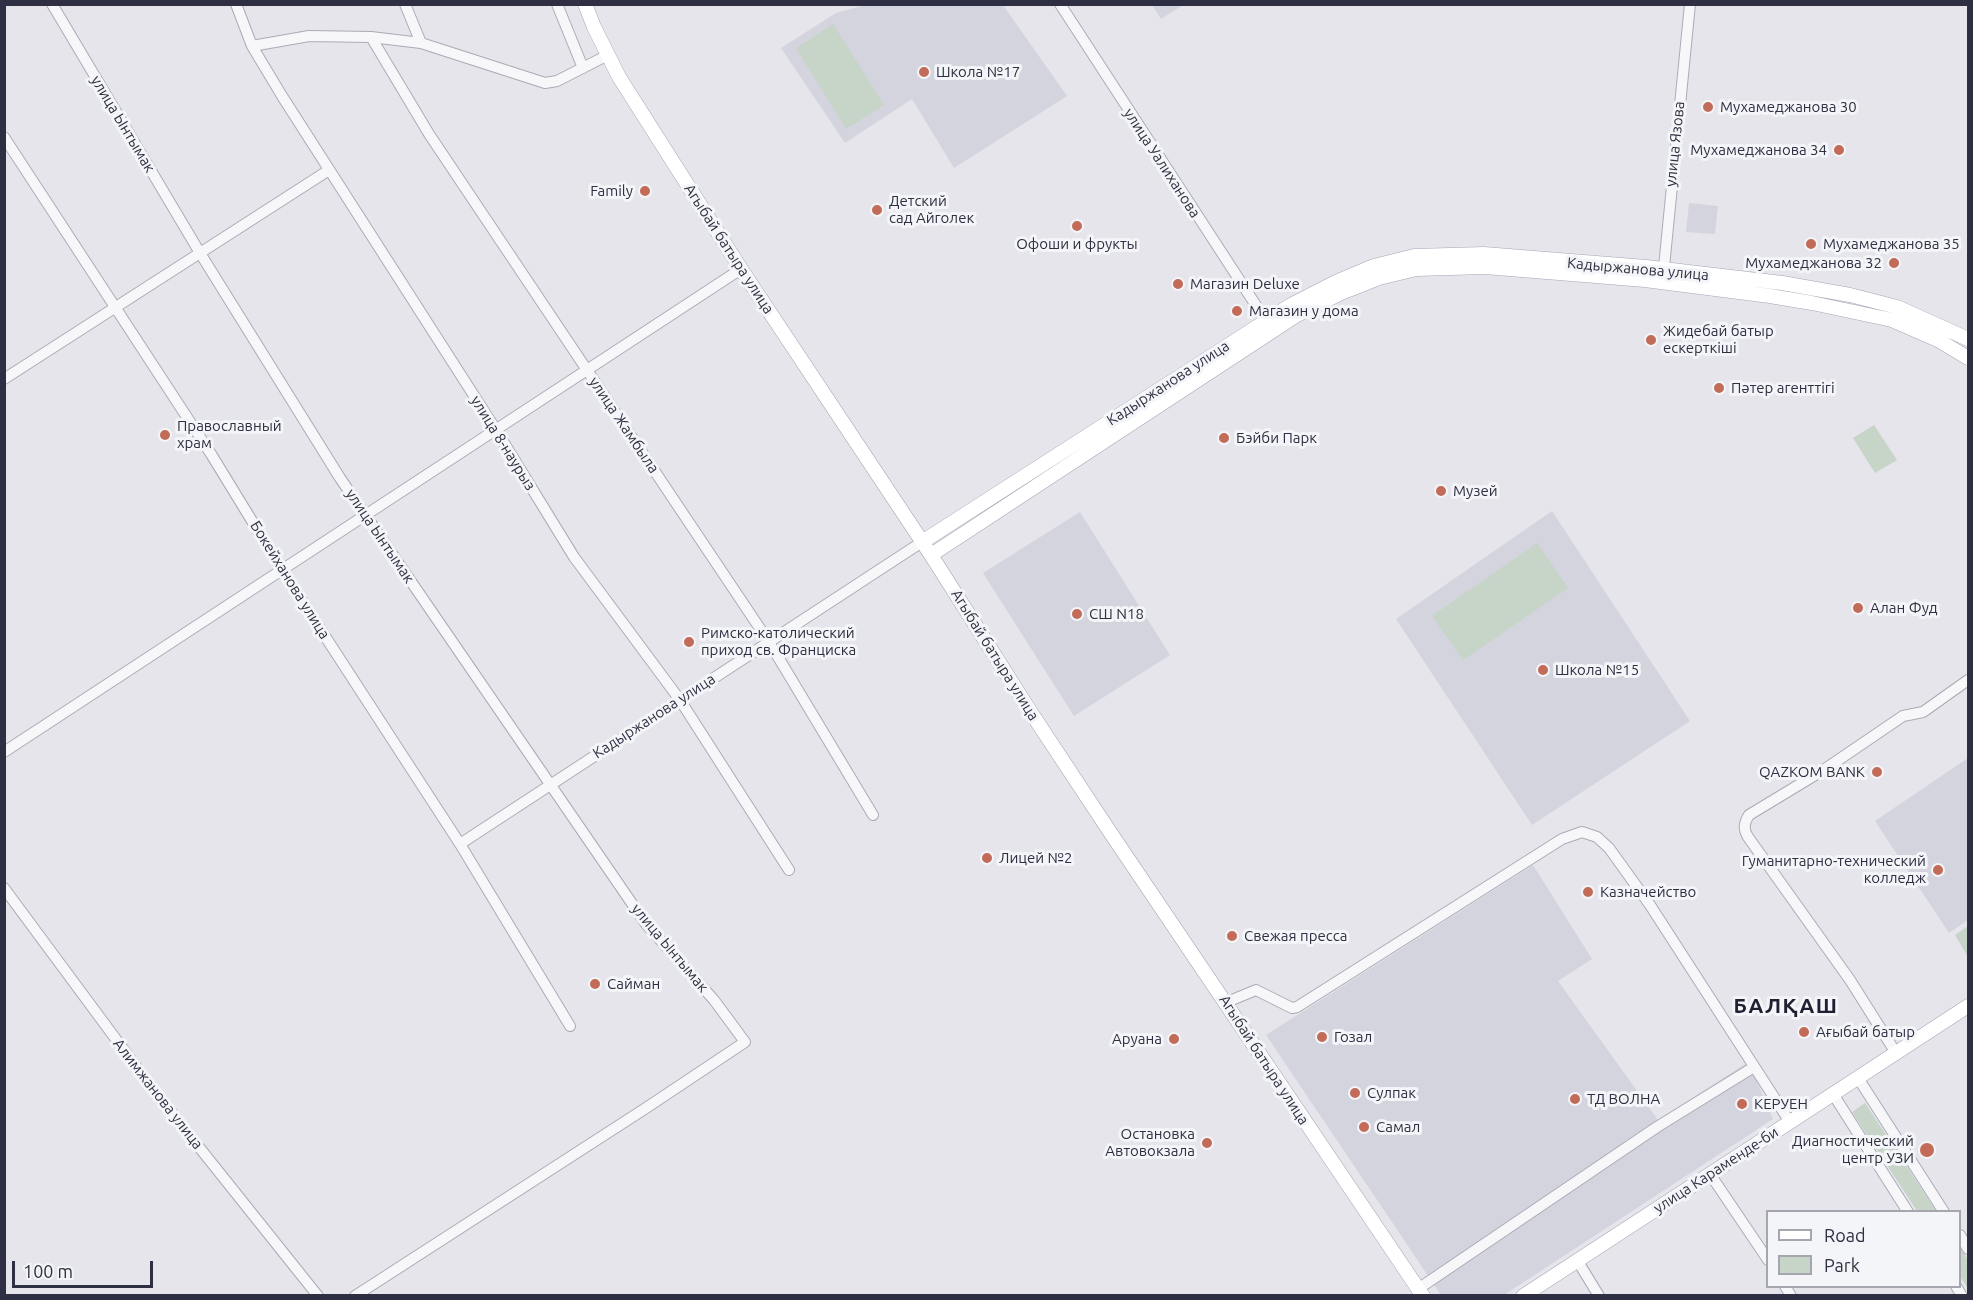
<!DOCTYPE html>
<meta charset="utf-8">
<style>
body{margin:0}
#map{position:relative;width:1973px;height:1300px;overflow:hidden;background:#e5e5eb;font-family:Ubuntu,sans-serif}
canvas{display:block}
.frame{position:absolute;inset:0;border:6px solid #2e2f42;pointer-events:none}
.legend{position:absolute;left:1766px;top:1210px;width:195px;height:78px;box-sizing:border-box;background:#f4f5f8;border:2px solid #a5a6af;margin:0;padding:8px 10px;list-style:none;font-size:18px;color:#2e2f42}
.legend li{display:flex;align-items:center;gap:12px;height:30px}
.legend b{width:30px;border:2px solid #a5a6af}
.scale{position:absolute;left:12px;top:1261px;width:141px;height:27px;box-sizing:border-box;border:3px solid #2e2f42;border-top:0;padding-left:8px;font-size:18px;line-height:21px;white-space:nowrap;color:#2e2f42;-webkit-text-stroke:4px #f4f5f8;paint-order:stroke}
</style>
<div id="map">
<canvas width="1973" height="1300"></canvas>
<div class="frame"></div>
<ul class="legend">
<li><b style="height:8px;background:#fff"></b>Road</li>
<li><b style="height:16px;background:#c7d4c8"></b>Park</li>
</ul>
<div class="scale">100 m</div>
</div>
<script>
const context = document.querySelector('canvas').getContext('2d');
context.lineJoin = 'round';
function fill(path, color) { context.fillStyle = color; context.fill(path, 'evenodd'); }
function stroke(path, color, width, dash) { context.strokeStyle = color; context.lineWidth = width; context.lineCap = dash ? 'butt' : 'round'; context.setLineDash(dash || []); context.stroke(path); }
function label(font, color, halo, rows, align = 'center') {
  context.font = font + ' Ubuntu,sans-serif'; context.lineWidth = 6; context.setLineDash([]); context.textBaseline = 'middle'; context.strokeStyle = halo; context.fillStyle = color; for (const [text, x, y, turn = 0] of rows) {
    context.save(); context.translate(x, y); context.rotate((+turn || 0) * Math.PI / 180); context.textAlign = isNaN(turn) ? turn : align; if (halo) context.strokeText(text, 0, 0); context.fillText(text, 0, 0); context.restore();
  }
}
const built = new Path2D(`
 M 865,5 L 1003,5 L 1067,96 L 954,168 L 912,99 L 845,143 L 781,48 L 836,13 Z
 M 1152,5 L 1183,5 L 1161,19 Z
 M 1689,203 L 1718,206 L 1715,234 L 1686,232 Z
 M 1552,511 L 1690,721 L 1532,825 L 1396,619 Z
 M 1080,512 L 1170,655 L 1074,716 L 983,573 Z
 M 1968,758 L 1968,920 L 1949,933 L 1875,821 Z
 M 1533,865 L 1592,959 L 1558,981 L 1658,1120 L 1745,1064 L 1754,1075 L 1773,1119 L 1504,1295 L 1441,1295 L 1266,1035 Z`);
const green = new Path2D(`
 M 833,24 L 884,105 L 846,129 L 796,48 Z
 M 1874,425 L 1897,460 L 1875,473 L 1853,438 Z
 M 1537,543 L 1568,588 L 1463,660 L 1432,616 Z
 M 1968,926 L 1968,957 L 1955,935 Z
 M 1865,1103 L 1936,1211 L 1917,1211 L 1852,1112 Z
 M 1960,1247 L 1968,1260 L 1968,1289 L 1960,1276 Z`);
const minor = new Path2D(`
 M 52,4 L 200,253 L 340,478 L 646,924 L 714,1000 L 745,1042 L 646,1108 L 355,1296
 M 236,4 L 252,46 L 282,96 L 496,430 L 574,557 L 680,700 L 789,870
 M 405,4 L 421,43
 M 557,4 L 583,68
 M 1060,4 L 1270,327
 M 371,37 L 429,134 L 769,642 L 873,815
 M 252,46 L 309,36 L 371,37 L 421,43 L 545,83 L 557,81 L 608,55
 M 4,137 L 211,454 L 282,570 L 460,844 L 570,1026
 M 1663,277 L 1690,4
 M 4,379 L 329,170
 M 4,752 L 741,269
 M 460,844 L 922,542
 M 4,888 L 155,1092 L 318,1296
 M 1227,1002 L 1256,990 L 1292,1008 L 1297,1007 L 1562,839 L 1582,832 L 1597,837 L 1609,848 L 1650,905 L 1790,1122
 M 1896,1053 L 1850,980 L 1748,837 C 1743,829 1744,823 1749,815 L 1825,769 L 1903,716 L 1923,712 L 1968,680
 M 1858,1078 L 1944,1212
 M 1833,1094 L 1908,1212
 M 1710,1174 L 1768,1260
 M 1960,1235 L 1968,1249
 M 1577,1260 L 1599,1296
 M 1785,1286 L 1791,1296
 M 1956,1286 L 1962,1296
 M 1418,1289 L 1657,1127 L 1754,1067`);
const major = new Path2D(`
 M 585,4 L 594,27 L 619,77 L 741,269 L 931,555 L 1030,711 L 1110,832 L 1423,1296
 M 922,542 L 1291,305 L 1336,282 L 1374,266 L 1414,256 L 1484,254 L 1646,267 L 1782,283 L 1850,295 L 1897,307 L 1968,339
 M 931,555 L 1297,315 L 1341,293 L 1379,278 L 1416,269 L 1485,267 L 1645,280 L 1770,296 L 1812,303 L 1892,320 L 1938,340 L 1968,358
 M 1523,1296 L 1968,1006`);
const markers = [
 [924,72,6,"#c26b58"],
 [1708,107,6,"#c26b58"],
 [1839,150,6,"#c26b58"],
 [645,191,6,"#c26b58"],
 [877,210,6,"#c26b58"],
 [1077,226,6,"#c26b58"],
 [1811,244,6,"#c26b58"],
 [1894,263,6,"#c26b58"],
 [1178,284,6,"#c26b58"],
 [1237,311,6,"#c26b58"],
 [1651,340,6,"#c26b58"],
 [1719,388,6,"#c26b58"],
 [165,435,6,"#c26b58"],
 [1224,438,6,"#c26b58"],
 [1441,491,6,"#c26b58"],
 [1858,608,6,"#c26b58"],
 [1077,614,6,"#c26b58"],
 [689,642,6,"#c26b58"],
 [1543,670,6,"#c26b58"],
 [1877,772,6,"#c26b58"],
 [987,858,6,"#c26b58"],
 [1938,870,6,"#c26b58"],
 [1588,892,6,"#c26b58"],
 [1232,936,6,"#c26b58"],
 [595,984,6,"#c26b58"],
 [1804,1032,6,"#c26b58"],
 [1322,1037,6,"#c26b58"],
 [1174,1039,6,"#c26b58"],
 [1355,1093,6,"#c26b58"],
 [1575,1099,6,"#c26b58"],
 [1742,1104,6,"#c26b58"],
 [1364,1127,6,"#c26b58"],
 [1207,1143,6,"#c26b58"],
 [1927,1150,8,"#c26b58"]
];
const poiNames = [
 ["Школа №17",936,72],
 ["Мухамеджанова 30",1720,107],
 ["Мухамеджанова 34",1827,150,"right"],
 ["Family",633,191,"right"],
 ["Детский",889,201],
 ["сад Айголек",889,218],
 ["Офоши и фрукты",1077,244,"center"],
 ["Мухамеджанова 35",1823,244],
 ["Мухамеджанова 32",1882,263,"right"],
 ["Магазин Deluxe",1190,284],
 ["Магазин у дома",1249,311],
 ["Жидебай батыр",1663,331],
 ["ескерткіші",1663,348],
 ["Пәтер агенттігі",1731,388],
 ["Православный",177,426],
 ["храм",177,443],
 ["Бэйби Парк",1236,438],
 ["Музей",1453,491],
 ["Алан Фуд",1870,608],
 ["СШ N18",1089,614],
 ["Римско-католический",701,633],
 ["приход св. Франциска",701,650],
 ["Школа №15",1555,670],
 ["QAZKOM BANK",1865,772,"right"],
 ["Лицей №2",999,858],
 ["Гуманитарно-технический",1926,861,"right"],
 ["колледж",1926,878,"right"],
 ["Казначейство",1600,892],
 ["Свежая пресса",1244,936],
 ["Сайман",607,984],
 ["Ағыбай батыр",1816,1032],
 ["Гозал",1334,1037],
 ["Аруана",1162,1039,"right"],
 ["Сулпак",1367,1093],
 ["ТД ВОЛНА",1587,1099],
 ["КЕРУЕН",1754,1104],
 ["Самал",1376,1127],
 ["Остановка",1195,1134,"right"],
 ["Автовокзала",1195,1151,"right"],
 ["Диагностический",1914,1141,"right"],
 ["центр УЗИ",1914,1158,"right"]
];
const streetNames = [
 ["улица Ынтымак",123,124,59],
 ["улица Язова",1675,144,-84],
 ["улица Уалиханова",1162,163,57],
 ["Агыбай батыра улица",729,249,57],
 ["Кадыржанова улица",1638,269,5],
 ["Кадыржанова улица",1168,383,-33],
 ["улица Жамбыла",624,425,56],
 ["улица 8-наурыз",503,443,58],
 ["улица Ынтымак",380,536,56],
 ["Бокейханова улица",290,580,58],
 ["Агыбай батыра улица",995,655,58],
 ["Кадыржанова улица",654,716,-33],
 ["улица Ынтымак",670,948,50],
 ["Агыбай батыра улица",1264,1060,57],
 ["Алимжанова улица",158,1094,52],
 ["улица Караменде-би",1716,1170,-33]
];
const districtNames = [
 ["БАЛҚАШ",1786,1006]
];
fill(built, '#d3d4dd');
fill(green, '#c7d4c8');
stroke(minor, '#aaabb5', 12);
stroke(major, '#a5a6b6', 15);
stroke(minor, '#f7f7fa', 10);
stroke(major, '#fff', 14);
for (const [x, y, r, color] of markers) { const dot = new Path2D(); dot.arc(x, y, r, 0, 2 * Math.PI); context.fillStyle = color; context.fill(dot); stroke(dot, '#f4f5f8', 2); }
label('15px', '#2e2f42', '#f4f5f8', poiNames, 'left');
label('15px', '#2e2f42', '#f4f5f8', streetNames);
context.letterSpacing = '1.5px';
label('bold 21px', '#202033', '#f4f5f8', districtNames);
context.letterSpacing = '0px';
</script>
